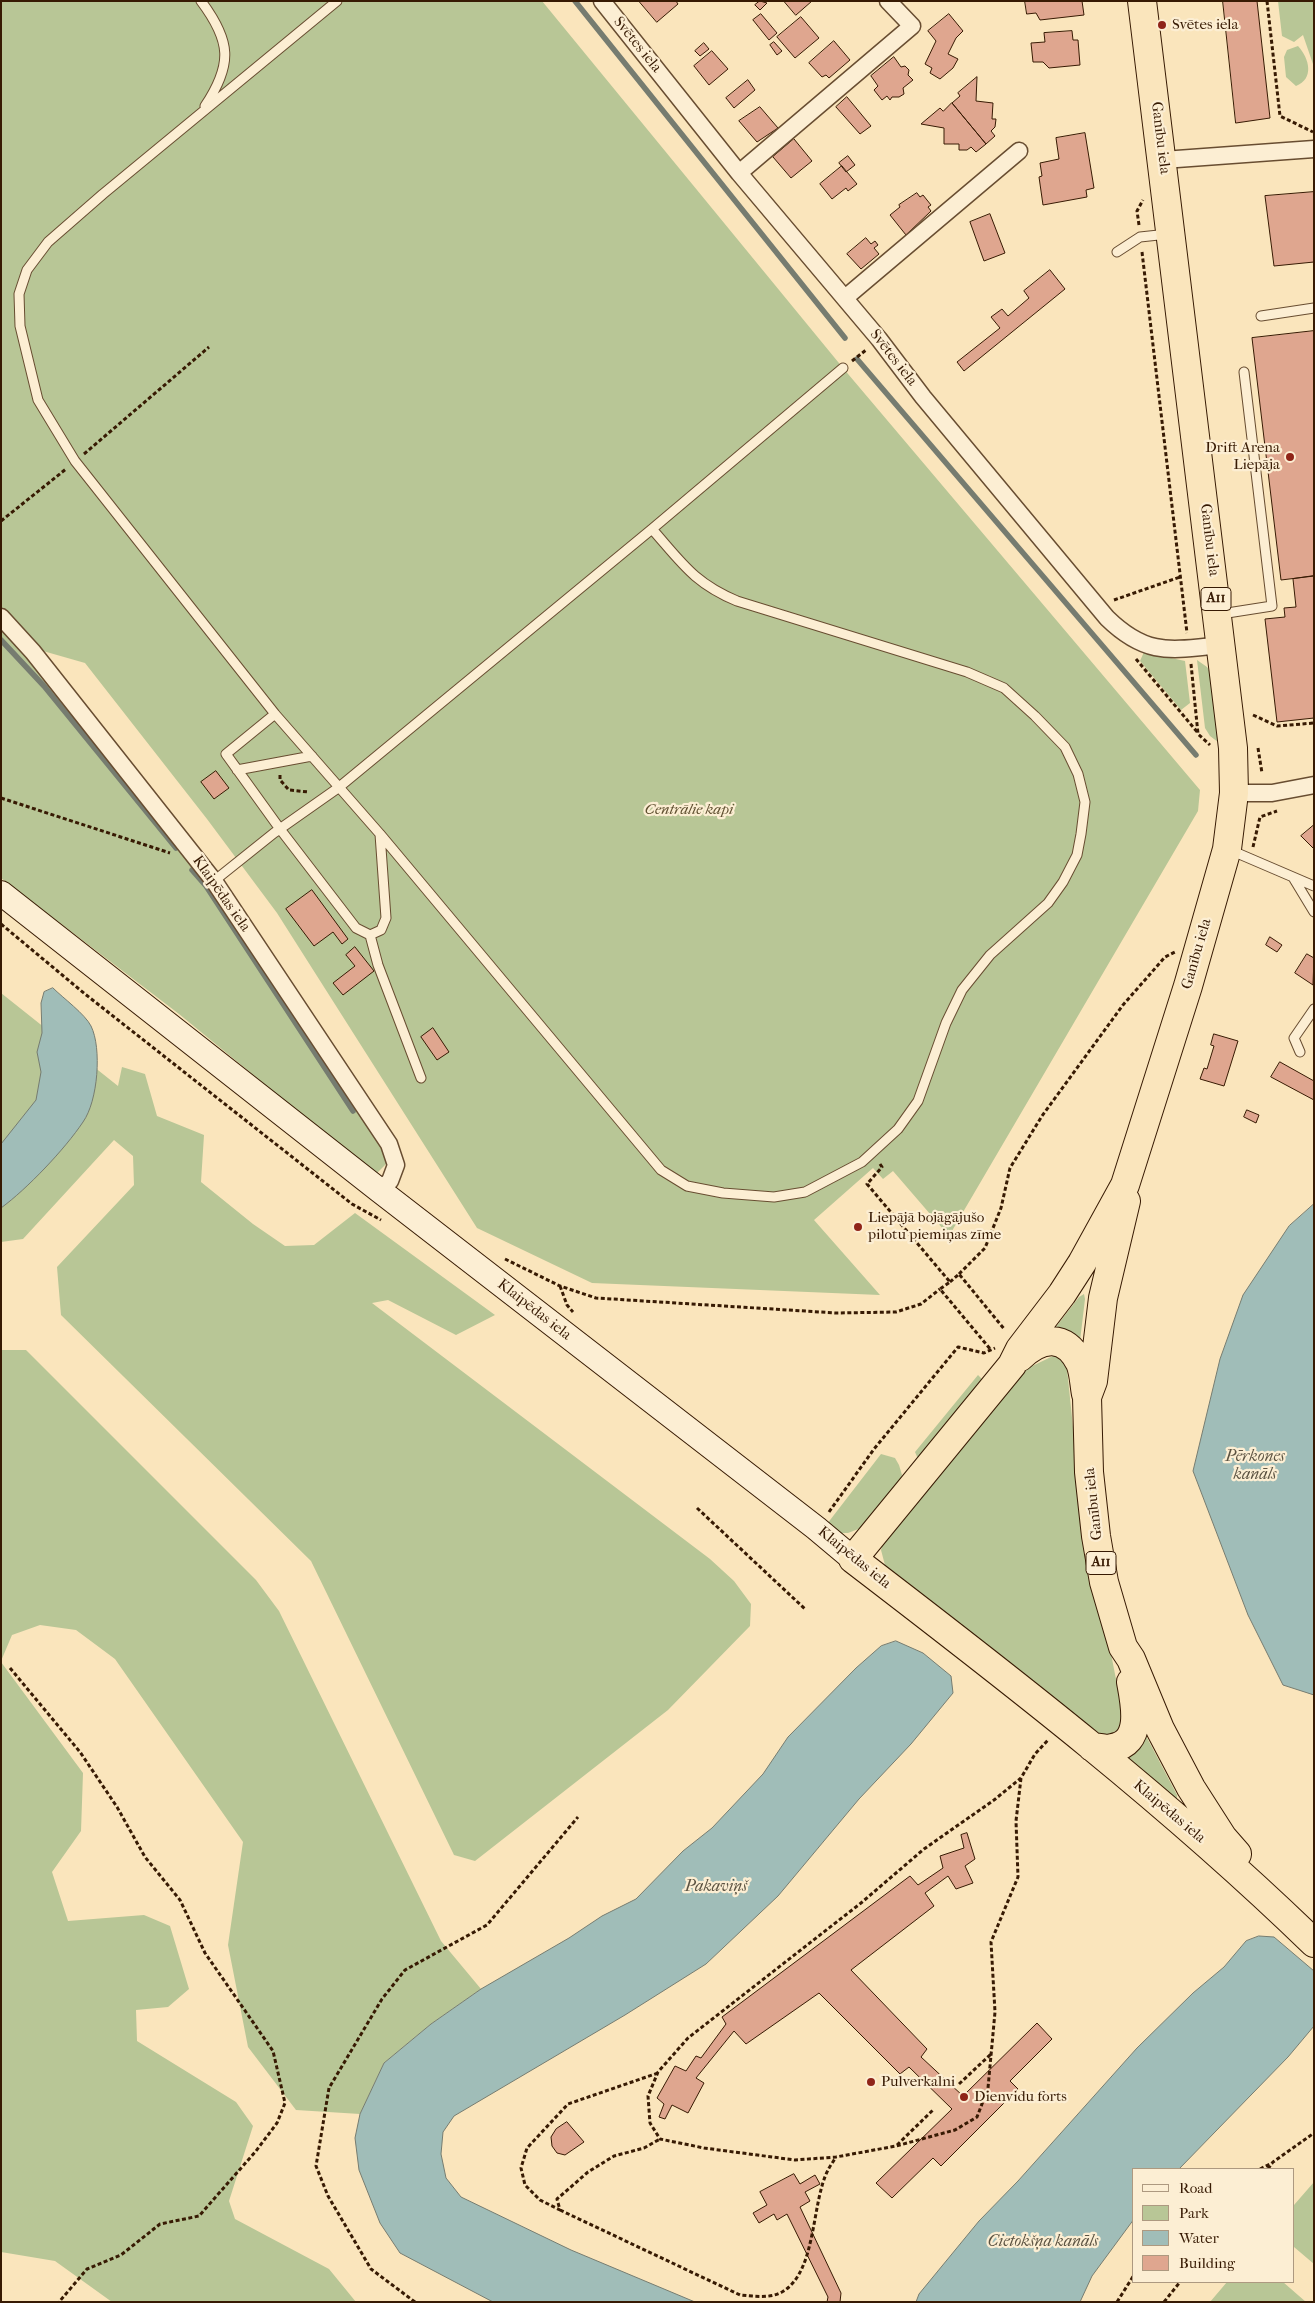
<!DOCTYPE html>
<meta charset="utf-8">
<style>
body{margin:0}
#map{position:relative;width:1315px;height:2303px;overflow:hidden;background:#fae5bc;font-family:"IM FELL French Canon",serif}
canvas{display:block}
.frame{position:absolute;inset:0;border:2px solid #371a03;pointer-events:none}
.legend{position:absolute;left:1132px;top:2168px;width:162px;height:115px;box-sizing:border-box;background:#fceed3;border:1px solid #ad9980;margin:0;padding:6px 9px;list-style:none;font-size:15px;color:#371a03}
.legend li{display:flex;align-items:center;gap:10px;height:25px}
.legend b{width:25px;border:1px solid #ad9980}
</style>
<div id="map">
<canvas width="1315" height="2303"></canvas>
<div class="frame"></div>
<ul class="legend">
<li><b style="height:6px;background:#fceed3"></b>Road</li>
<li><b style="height:14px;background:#b8c696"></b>Park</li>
<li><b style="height:14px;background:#a0bdb8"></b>Water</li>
<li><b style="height:14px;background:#dfa68f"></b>Building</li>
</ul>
</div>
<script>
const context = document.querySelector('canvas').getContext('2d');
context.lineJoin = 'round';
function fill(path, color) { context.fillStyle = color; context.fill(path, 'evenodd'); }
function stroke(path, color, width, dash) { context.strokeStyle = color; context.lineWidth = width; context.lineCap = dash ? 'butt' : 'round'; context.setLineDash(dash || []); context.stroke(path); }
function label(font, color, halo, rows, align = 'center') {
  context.font = font + ' "IM FELL French Canon",serif'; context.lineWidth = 4.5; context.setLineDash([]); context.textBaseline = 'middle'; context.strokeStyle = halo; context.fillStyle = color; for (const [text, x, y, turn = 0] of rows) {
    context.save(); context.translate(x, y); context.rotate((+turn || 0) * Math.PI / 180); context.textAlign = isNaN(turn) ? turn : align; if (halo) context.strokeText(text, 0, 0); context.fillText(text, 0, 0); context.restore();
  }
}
const green = new Path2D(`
 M 1,1 L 542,1 L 843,368 L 1200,790 L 1198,811 L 949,1236 L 893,1171 L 883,1179 L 873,1168 L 814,1220 L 880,1295 L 592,1283 L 477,1228 L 277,913 L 207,819 L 85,663 L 15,643 L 51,681 L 212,885 L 384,1151 L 388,1162 L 377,1173 L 368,1169 L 179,1014 L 1,878 Z
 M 1278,1 L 1314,1 L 1314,67 L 1303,35 L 1294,42 L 1282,36 Z
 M 1298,46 C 1310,59 1314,79 1296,86 L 1286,77 L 1284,57 L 1287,50 Z
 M 1144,652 L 1185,661 L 1190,703 L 1181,710 L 1140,661 Z
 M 1197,660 L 1207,667 L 1211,673 L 1222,745 L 1210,736 L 1205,728 Z
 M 1,993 L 118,1086 L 122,1067 L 145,1074 L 157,1116 L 204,1135 L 201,1182 L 253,1224 L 285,1246 L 314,1245 L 355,1213 L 495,1315 L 456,1335 L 388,1300 L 372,1303 L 710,1559 L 734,1581 L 751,1604 L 750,1626 L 668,1710 L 475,1861 L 454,1855 L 311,1561 L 61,1315 L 57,1267 L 134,1185 L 133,1156 L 114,1140 L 23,1239 L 1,1242 Z
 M 1084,1294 L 1085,1299 L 1080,1341 L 1052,1332 L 1079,1297 Z
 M 1,1350 L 26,1350 L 256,1580 L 279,1611 L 441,1941 L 481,1989 L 431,2024 L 384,2063 L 360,2114 L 296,2110 L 248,2047 L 228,1945 L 243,1842 L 115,1659 L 76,1630 L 40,1625 L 12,1635 L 1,1661 Z
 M 1053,1356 C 1061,1357 1065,1360 1067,1369 L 1080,1495 L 1122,1710 C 1123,1728 1118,1735 1099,1735 L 886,1569 L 881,1550 L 884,1540 L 1022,1371 Z
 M 978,1375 L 984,1381 L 918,1459 L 915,1452 Z
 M 881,1454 L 895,1458 L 899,1465 L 902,1475 L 899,1486 L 866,1526 L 848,1533 L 839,1533 L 827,1524 Z
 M 1,1662 L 83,1773 L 81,1831 L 52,1872 L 68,1921 L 144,1915 L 170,1926 L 189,1989 L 168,2007 L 136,2010 L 137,2041 L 236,2102 L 253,2126 L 229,2201 L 235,2219 L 329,2269 L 356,2302 L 112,2302 L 55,2261 L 1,2252 Z
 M 1144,1732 L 1177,1795 L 1177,1799 L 1118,1752 Z
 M 1314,2182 L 1314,2264 L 1294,2247 L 1294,2205 Z
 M 1227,2282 L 1283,2282 L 1306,2302 L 1210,2302 Z`);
const water = new Path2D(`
 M 53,988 C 63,998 85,1014 91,1026 C 102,1048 98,1101 83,1122 C 65,1149 27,1189 1,1208 L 1,1144 L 36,1100 L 41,1072 L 37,1052 L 42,1033 L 41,1003 L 44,992 Z
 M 1314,1204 L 1314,1695 L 1283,1685 L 1248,1615 L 1193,1471 L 1220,1359 L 1243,1295 L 1289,1226 Z
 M 896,1641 L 923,1653 L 951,1676 L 953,1693 L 911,1744 L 859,1799 L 778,1896 L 706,1964 L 625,2015 L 454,2116 L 443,2132 L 441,2154 L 446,2178 L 461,2197 L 571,2250 L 695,2302 L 493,2302 L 400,2253 L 380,2223 L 359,2170 L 355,2138 L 360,2114 L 384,2063 L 431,2024 L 481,1989 L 569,1938 L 602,1916 L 636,1899 L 683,1851 L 712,1828 L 763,1774 L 788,1737 L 856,1668 L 881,1646 Z
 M 1259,1936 L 1274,1937 L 1314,1971 L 1314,2026 L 1288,2057 L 1179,2169 L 1134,2169 L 1134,2219 L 1092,2276 L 1080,2302 L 916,2302 L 919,2294 L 979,2221 L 1018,2181 L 1137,2048 L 1193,1993 L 1224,1967 L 1246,1941 Z`);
const stream = new Path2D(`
 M 575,1 L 845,338
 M 857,359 L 1196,755
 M 1,640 L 44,686 L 176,848
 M 192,870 L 206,886 L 353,1111`);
const building = new Path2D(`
 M 639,1 L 676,1 L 678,4 L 657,22 Z
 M 760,1 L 767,3 L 760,10 L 755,5 Z
 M 784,1 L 812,1 L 796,15 Z
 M 1025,1 L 1082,1 L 1084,15 L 1040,20 L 1036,13 L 1027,14 Z
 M 1223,1 L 1257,1 L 1270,118 L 1236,123 Z
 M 761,14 L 777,33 L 769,40 L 753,20 Z
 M 949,14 L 963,31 L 956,38 L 948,54 L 958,59 L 953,68 L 940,79 L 930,73 L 932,68 L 925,64 L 936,41 L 928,31 Z
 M 801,17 L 819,38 L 795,58 L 777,37 Z
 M 1072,31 L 1073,40 L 1078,40 L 1080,65 L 1049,68 L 1043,62 L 1033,62 L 1031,43 L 1045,42 L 1044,33 Z
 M 834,41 L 850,60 L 829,78 L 826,75 L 822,77 L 809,63 Z
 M 774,42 L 782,51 L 777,55 L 770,45 Z
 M 704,43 L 709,49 L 700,56 L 695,51 Z
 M 712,51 L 728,69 L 709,85 L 694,66 Z
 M 894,57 L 901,67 L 905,66 L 909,70 L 908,75 L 913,80 L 903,88 L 904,94 L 899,97 L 892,97 L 890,100 L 887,96 L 882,100 L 874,90 L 878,86 L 871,76 Z
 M 977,77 L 976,101 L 993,103 L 992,119 L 996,119 L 995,127 L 991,131 L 995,136 L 986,144 L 952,103 L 960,96 L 958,93 Z
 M 748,80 L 755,90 L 734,108 L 726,98 Z
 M 847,97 L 871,126 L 860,134 L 836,107 Z
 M 952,103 L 986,144 L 976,152 L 971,147 L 967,150 L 959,150 L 959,144 L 944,144 L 944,128 L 921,124 L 940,108 L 943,111 Z
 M 760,107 L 778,128 L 757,142 L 739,121 Z
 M 1085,133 L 1094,188 L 1086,190 L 1087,197 L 1043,205 L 1039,177 L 1042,176 L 1040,163 L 1059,159 L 1056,138 Z
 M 794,139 L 812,161 L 791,178 L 773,157 Z
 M 848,156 L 855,165 L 846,172 L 839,163 Z
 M 842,166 L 857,184 L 848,191 L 846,188 L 832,199 L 820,184 Z
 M 1314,192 L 1314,262 L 1274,266 L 1265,196 Z
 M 917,193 L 920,197 L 923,195 L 931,205 L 928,207 L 931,211 L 906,235 L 890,215 L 900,207 L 899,205 Z
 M 990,214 L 1005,253 L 984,261 L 970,222 Z
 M 866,238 L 871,244 L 875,241 L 878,245 L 874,248 L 879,254 L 861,269 L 847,254 Z
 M 1050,270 L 1065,289 L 964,371 L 957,362 L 1000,328 L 991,317 L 1002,309 L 1008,316 L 1029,298 L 1024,291 Z
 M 1314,331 L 1314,576 L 1281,580 L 1252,338 Z
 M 1314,576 L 1314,718 L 1277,722 L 1265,619 L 1285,617 L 1284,608 L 1296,607 L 1293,579 Z
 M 216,771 L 229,788 L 214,799 L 201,782 Z
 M 1314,825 L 1314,849 L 1301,836 Z
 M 312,890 L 348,939 L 342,944 L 333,932 L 314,946 L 286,909 Z
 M 1270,937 L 1282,945 L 1277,952 L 1266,945 Z
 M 355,947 L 374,971 L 343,995 L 333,983 L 355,966 L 346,955 Z
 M 1307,954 L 1314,958 L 1313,985 L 1295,973 Z
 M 433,1028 L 449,1052 L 437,1060 L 421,1037 Z
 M 1214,1034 L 1238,1041 L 1224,1086 L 1200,1079 L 1204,1068 L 1207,1069 L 1214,1046 L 1211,1045 Z
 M 1280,1062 L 1314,1081 L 1314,1100 L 1271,1077 Z
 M 1247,1110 L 1259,1115 L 1256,1123 L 1244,1117 Z
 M 967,1833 L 975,1859 L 965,1866 L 973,1883 L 956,1889 L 948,1876 L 925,1893 L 934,1906 L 851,1970 L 927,2049 L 921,2057 L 963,2096 L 1037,2023 L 1052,2039 L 1010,2081 L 1018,2089 L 941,2166 L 933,2158 L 892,2198 L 876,2183 L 952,2109 L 909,2067 L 900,2074 L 819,1993 L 746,2044 L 734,2031 L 696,2078 L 704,2083 L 688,2113 L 672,2105 L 665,2119 L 659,2117 L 664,2104 L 657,2098 L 675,2066 L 686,2071 L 696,2056 L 701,2058 L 726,2024 L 722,2017 L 910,1876 L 918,1885 L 943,1868 L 940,1856 L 964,1848 L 961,1835 Z
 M 567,2122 L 584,2142 L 565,2155 L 557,2153 L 552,2146 L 551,2137 L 556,2129 Z
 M 794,2174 L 800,2184 L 815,2175 L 820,2184 L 805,2192 L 810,2201 L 800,2207 L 841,2293 L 840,2302 L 827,2302 L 828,2297 L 787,2214 L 777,2220 L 774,2214 L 759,2223 L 753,2213 L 767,2205 L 760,2192 Z`);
const path = new Path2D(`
 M 1267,1 L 1280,116 L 1313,132
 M 1139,225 L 1137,211 L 1143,200
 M 1142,252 L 1187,633
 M 852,361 L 866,350
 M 84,454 L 209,347
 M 1,521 L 66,469
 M 1114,600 L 1180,577
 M 1136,659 L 1198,733
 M 1191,664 L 1198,734 L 1210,745
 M 1253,715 L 1277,726 L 1314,723
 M 1258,748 L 1262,773
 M 280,775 L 280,780 L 289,790 L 309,792
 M 1,798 L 170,853
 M 1253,847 L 1260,817 L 1277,811
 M 1,924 L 85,994 L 352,1204 L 381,1220
 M 880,1164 L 882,1167 L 867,1184 L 950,1282 L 940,1289 L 991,1350
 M 505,1259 L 560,1286 L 596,1298 L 836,1313 L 896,1312 L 921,1304 L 940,1289
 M 959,1274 L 985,1248 L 1001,1208 L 1010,1168 L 1042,1116 L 1123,1005 L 1165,957 L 1175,952
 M 950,1282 L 959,1274 L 1005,1330
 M 560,1286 L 567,1305 L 573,1312
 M 697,1508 L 805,1609
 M 829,1512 L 874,1449 L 958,1347 L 984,1353 L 995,1348
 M 10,1668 L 80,1752 L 117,1807 L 145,1857 L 180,1900 L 205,1953 L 273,2051 L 285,2103 L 277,2123 L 256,2151 L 199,2216 L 160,2224 L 121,2255 L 87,2269 L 59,2302
 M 1021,1778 L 1016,1821 L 1018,1877 L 991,1942 L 995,2012 L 988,2088 L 977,2117 L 955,2130 L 896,2146 L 836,2157 L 795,2160 L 704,2148 L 660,2139 L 650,2123 L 648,2096 L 658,2072 L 688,2038 L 861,1903 L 924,1849 L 994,1800 L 1021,1778 L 1035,1754 L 1048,1740
 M 658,2073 L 568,2104 L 527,2148 L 521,2168 L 525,2185 L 540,2200 L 560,2210 L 557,2199 L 588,2172 L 614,2156 L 644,2148 L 660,2139
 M 959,2084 L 991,2054
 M 897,2145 L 934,2109
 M 1260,2169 L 1272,2163
 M 1268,2169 L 1273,2162 L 1314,2133
 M 560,2210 L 740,2295 C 754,2296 769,2299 782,2292 C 817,2272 811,2203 828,2170 C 830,2166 833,2162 836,2157
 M 415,2302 L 371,2269 L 328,2196 L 316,2166 L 329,2088 L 382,1999 L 405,1970 L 487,1925 L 578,1817
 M 1117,2302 L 1134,2275
 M 1164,2302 L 1180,2282`);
const lane = new Path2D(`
 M 201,1 C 231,41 233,64 205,106
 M 337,1 L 103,194 L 48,242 L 27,270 L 19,294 L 20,326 L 38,400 L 75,461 L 275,714 L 380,834 L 661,1170 L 687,1186 L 723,1193 L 774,1197 L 805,1192 L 862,1162 L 898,1129 L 918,1101 L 946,1023 L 962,990 L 990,955 L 1048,903 L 1063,882 L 1077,855 L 1081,834 L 1085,802 L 1078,774 L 1065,747 L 1035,716 L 1004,688 L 967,672 L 737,601 C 694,583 682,563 652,529
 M 1117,252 L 1140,237 L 1168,234
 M 1261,316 L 1314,308
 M 1221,614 L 1272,606 L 1244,372
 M 275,714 L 226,754 L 280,829 L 356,928 L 370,935 L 381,930 L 386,918 L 380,834
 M 237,770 L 312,756
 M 1230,850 L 1314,886
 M 1294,879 L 1314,912
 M 214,881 L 274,833 L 338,788 L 652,529 L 843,368
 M 370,935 L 378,965 L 421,1078
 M 1300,1052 L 1294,1038 L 1314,1009`);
const street = new Path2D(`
 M 602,1 L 739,173 L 879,339 L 923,397 L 1107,618 C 1147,657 1171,650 1222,645
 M 1163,160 L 1314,149
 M 739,173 L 912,26 L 888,1
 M 845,298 L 1019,151
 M 1,617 L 33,652 L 214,881 L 389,1144 L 396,1165 L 390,1181 L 379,1190
 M 1234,793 L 1272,793 L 1314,785`);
const secondary = new Path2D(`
 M 1,893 L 379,1190 L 816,1528 L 853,1559`);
const highway = new Path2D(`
 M 1142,1 L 1233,748 L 1234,793 L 1227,849 L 1188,986 L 1125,1185 L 1082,1263 L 1062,1294 L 1020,1349 L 1012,1365 L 853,1559 C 1011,1680 1170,1803 1314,1943
 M 1126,1201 L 1103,1298 L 1093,1381 L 1087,1397 L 1089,1472 L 1096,1536 L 1104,1582 L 1123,1647 L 1131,1659 L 1160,1729 L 1191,1788 L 1223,1838 L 1237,1854
 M 1020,1357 C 1041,1337 1065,1333 1080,1363 C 1084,1372 1084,1384 1086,1394
 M 1092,1747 C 1098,1747 1106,1750 1112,1748 C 1144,1743 1135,1704 1131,1682`);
const markers = [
 [1162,25,5,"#8f2418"],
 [1290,457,5,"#8f2418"],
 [858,1227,5,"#8f2418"],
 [871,2082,5,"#8f2418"],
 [964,2097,5,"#8f2418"]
];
const shields = [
 [1216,599,30],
 [1101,1563,30]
];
const shieldNames = [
 ["A11",1216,599],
 ["A11",1101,1563]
];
const poiNames = [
 ["Svētes iela",1172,25],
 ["Drift Arena",1280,448,"right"],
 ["Liepāja",1280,465,"right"],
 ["Liepājā bojāgājušo",868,1218],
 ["pilotu piemiņas zīme",868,1235],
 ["Pulverkalni",881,2082],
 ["Dienvidu forts",974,2097]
];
const streetNames = [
 ["Svētes iela",637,45,51],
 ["Ganību iela",1160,138,83],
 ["Svētes iela",893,358,52],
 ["Ganību iela",1209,540,83],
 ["Klaipēdas iela",221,894,55],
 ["Ganību iela",1197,954,-74],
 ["Klaipēdas iela",534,1310,38],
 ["Ganību iela",1094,1504,-96],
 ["Klaipēdas iela",854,1558,39],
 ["Klaipēdas iela",1169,1812,40]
];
const parkNames = [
 ["Centrālie kapi",689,810]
];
const waterNames = [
 ["Pērkones",1255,1457],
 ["kanāls",1255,1475],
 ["Pakaviņš",716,1887],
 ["Cietokšņa kanāls",1043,2242]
];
fill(green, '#b8c696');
fill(water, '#a0bdb8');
stroke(water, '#767c70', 1);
stroke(stream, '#767c70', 5.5);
fill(building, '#dfa68f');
stroke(building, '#371a03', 1);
stroke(lane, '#684d31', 11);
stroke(street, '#684d31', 19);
stroke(secondary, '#371a03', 26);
stroke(highway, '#371a03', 30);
stroke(path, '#371a03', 3, [4, 2.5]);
stroke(lane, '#fceed3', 9);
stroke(street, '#fceed3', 16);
stroke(secondary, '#fceed3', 24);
stroke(highway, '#fae5bc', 28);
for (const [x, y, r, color] of markers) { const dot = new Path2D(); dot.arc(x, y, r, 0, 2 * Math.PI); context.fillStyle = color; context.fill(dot); stroke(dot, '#fceed3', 2); }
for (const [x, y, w] of shields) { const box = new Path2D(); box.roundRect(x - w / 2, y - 11.5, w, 23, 4); context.fillStyle = '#fceed3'; context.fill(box); stroke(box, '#371a03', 1); }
label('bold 14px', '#371a03', null, shieldNames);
label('15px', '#371a03', '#fceed3', poiNames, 'left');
label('15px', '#371a03', '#fceed3', streetNames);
label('italic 15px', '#5e4e2f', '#fceed3', parkNames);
label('italic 16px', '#5c5342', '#fceed3', waterNames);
</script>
